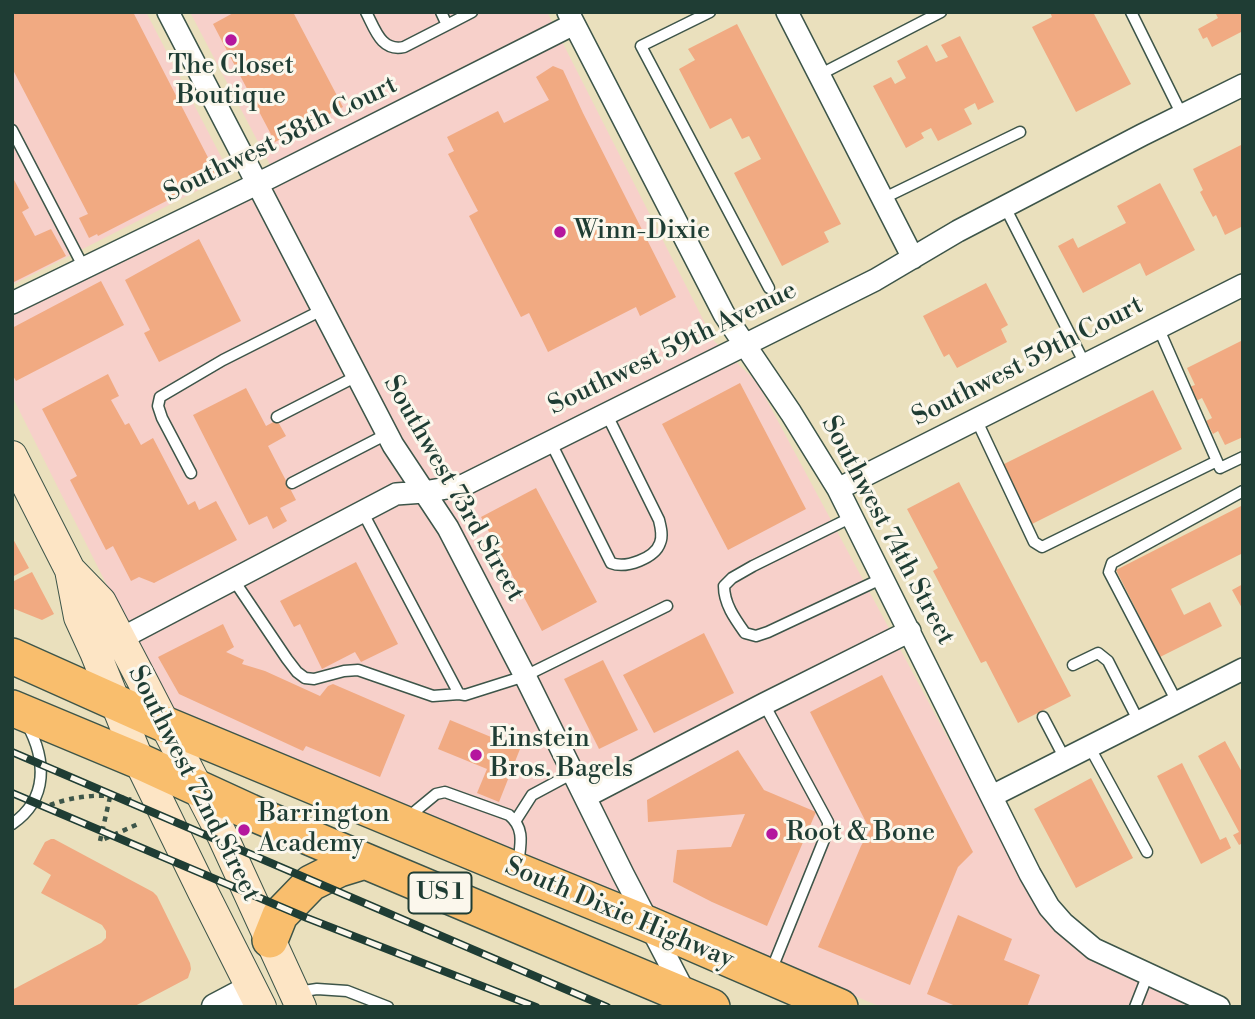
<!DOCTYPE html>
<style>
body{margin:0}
#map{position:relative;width:1255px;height:1019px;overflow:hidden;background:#eae0bd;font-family:"Libre Bodoni",serif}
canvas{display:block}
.frame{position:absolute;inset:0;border:14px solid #1f3d34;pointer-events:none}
</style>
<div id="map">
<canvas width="1255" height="1019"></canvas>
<div class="frame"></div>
</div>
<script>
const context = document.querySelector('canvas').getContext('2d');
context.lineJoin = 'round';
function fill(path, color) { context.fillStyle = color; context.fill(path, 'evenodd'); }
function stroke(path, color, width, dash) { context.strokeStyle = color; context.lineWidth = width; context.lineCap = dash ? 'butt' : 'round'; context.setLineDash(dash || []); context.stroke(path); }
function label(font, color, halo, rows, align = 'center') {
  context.font = font + ' "Libre Bodoni",serif'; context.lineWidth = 6; context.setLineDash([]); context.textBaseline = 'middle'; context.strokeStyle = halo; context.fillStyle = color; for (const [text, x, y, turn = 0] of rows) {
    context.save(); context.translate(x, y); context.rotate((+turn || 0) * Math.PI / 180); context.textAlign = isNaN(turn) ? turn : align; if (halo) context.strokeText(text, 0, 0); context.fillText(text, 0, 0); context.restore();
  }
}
const built = new Path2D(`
 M 12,12 L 146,12 L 230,174 L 12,285 Z
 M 190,12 L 547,12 L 714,341 L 757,382 L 1041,912 L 1200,1007 L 881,1007 L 167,705 L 12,396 L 12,314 L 280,184 Z`);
const building = new Path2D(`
 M 12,12 L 133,12 L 217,175 L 98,236 L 97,234 L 89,238 L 79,218 L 88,214 L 12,68 Z
 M 235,12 L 293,12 L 343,107 L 275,142 L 213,24 Z
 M 1050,12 L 1093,12 L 1131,84 L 1076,112 L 1032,27 L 1052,17 Z
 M 1215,12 L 1243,12 L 1243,31 L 1212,47 L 1207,37 L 1203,39 L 1198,29 L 1218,18 Z
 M 737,24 L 841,224 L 824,232 L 829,242 L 782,266 L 734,173 L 761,159 L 749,136 L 742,139 L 731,118 L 710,129 L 679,69 L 695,60 L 688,49 Z
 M 960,36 L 994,102 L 978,110 L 975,103 L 964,109 L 972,124 L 938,141 L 931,128 L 921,133 L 924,138 L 906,148 L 873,86 L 891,77 L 895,84 L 906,78 L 897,61 L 927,45 L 936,62 L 948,57 L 941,45 Z
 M 553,66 L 563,70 L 583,113 L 676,297 L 640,316 L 636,307 L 548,352 L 529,313 L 521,317 L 469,216 L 478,211 L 448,154 L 454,151 L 447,137 L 498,111 L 504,123 L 549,100 L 536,77 Z
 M 1243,144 L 1243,226 L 1225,235 L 1216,215 L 1213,217 L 1200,192 L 1203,190 L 1193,169 Z
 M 12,176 L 29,208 L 22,212 L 35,236 L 51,229 L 66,256 L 12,283 Z
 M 1160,183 L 1195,250 L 1146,276 L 1140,263 L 1083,293 L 1058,246 L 1073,238 L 1078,248 L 1126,223 L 1117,206 Z
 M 199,239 L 241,321 L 159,362 L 144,333 L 150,330 L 125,280 Z
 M 101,281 L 124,325 L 16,381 L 12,374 L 12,328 Z
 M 986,283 L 1008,325 L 1001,329 L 1007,342 L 957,368 L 949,354 L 944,357 L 923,316 Z
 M 1243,340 L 1243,437 L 1225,445 L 1218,431 L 1213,434 L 1206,421 L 1212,418 L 1202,398 L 1196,401 L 1189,387 L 1195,385 L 1187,368 Z
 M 108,374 L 119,396 L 111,400 L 125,425 L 129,423 L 141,445 L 153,438 L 188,505 L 195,501 L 199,510 L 216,501 L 237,540 L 154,583 L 139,577 L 131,581 L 113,546 L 106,550 L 70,480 L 77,476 L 42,409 Z
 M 740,383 L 806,509 L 728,550 L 662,424 Z
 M 246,388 L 266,426 L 277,420 L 286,436 L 268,446 L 296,500 L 280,508 L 287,521 L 273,529 L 267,516 L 249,525 L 193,415 Z
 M 1153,390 L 1182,449 L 1032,524 L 1002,465 Z
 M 959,482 L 1071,696 L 1018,723 L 986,661 L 981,663 L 933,571 L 938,568 L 907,509 Z
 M 536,488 L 597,602 L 542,631 L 481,517 Z
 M 1243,505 L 1243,553 L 1171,589 L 1184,615 L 1210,602 L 1222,626 L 1160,657 L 1116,570 Z
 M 12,537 L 29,568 L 12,577 Z
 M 356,562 L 398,644 L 361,662 L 355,652 L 322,669 L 300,624 L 294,627 L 280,601 Z
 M 32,572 L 54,614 L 42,620 L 12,608 L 12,582 Z
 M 1243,584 L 1243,610 L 1232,590 Z
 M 223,624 L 234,647 L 226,652 L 244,660 L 242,664 L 265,671 L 320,696 L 328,686 L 333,684 L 405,715 L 380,777 L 306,746 L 303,751 L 179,694 L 158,657 Z
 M 704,633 L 734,693 L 654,733 L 623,675 Z
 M 603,660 L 638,730 L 599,749 L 564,679 Z
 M 882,675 L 973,852 L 958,867 L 910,985 L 818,947 L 861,846 L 870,830 L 810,712 Z
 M 450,720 L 520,749 L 499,802 L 477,793 L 487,769 L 438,749 Z
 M 1225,741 L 1243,774 L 1243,843 L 1239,845 L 1233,835 L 1239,832 L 1198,756 Z
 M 738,750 L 764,790 L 816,812 L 767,926 L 712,902 L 673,882 L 677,850 L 731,847 L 745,814 L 648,822 L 647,800 Z
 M 1182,763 L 1220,840 L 1226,837 L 1231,848 L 1201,864 L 1157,776 Z
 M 1091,778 L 1133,858 L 1076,888 L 1034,809 Z
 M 51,839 L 54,839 L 153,892 L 157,896 L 190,963 L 191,969 L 188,978 L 133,1007 L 12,1007 L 12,990 L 101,943 L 106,938 L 106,931 L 102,925 L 41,893 L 51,875 L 33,864 L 45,842 Z
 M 958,915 L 1012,939 L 1004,960 L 1040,975 L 1027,1007 L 958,1007 L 927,994 Z`);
const path = new Path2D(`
 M 110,797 L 100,841 L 138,824
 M 50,805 C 74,796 106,792 131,800`);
const service = new Path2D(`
 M 366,12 C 375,29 381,52 404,47 L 447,25 L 441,12
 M 710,12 L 641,46 L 769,288
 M 1131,12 L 1182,115
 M 447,25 L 472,12
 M 819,75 L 941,12
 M 12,130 L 84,268
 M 882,199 L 1020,132
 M 1005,207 L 1085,364
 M 1158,327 L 1220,468 L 1243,457
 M 277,417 L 357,376
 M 976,419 L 1034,542 L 1042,547 L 1217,461
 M 550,441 L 611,563 C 626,569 655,558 660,543 C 663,536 661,528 659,520 L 606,413
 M 191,473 L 162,418 L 158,406 L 160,397 L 223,360 L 322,310
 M 292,483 L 387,434
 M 362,511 L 459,694 L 465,695 L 525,676 L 667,606
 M 852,517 L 753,566 L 732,578 L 724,586 C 724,604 735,619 745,633 L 756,636 L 768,632 L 883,578
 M 233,579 L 287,659 L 297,672 L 305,678 L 314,679 L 344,671 L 358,670 L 433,696 L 459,694
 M 1073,665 L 1098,653 L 1108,661 L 1139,722
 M 1177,702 L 1109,572 L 1112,563 L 1243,491
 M 764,704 L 828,822 L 828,830 L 771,971
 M 1043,717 L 1065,759
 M 1089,746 L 1147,852
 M 407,818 L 436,794 L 445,792 L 509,815 C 526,829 520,846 518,865
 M 516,820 L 532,795 L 573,773
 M 12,824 C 49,799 46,759 27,724
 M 297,992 L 317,989 L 347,991 L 388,1007
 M 1135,1007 L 1148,974`);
const minor = new Path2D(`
 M 168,12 L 393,445 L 448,528 L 525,676 L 623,874 L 686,995
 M 568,12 L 724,314 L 791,413 L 838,489 L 1030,874 L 1049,907 L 1063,923 L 1094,949 L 1219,1007
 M 787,12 L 913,258
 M 12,303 L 271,177 L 574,24
 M 838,489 L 1243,285
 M 120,639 L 396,494 L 424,492 L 464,485 L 875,280 L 958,231 L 1142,135 L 1243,85
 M 992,796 L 1243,669
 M 585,797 L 764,704 L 910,631`);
const tertiary = new Path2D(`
 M 215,1007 L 251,988`);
const secondary = new Path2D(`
 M 12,456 L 70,570 L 101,602 L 144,684 L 223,837 L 301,1007
 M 70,570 L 79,617 L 95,652 L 139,761 L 203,892 L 261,1007`);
const trunk = new Path2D(`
 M 12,656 L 164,724 L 518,871 L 648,924 L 840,1007
 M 12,708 L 139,761 L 250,812 L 365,861 L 712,1007
 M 270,940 L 280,915 L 311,883 L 339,869 L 365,861`);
const rail = new Path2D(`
 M 12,752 L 607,1007
 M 12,793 L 307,918 L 536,1007`);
const markers = [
 [231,40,7,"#b5179e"],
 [560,232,7,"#b5179e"],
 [476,755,7,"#b5179e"],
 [244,830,7,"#b5179e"],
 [772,834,7,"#b5179e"]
];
const shields = [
 [440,893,63]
];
const shieldNames = [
 ["US 1",440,893]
];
const poiNames = [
 ["The Closet",231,67,"center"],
 ["Boutique",231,97,"center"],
 ["Winn-Dixie",574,232],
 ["Einstein",490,740],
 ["Bros. Bagels",490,770],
 ["Barrington",258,815],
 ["Academy",258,845],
 ["Root & Bone",786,834]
];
const streetNames = [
 ["Southwest 58th Court",281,140,-26],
 ["Southwest 59th Avenue",673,349,-26],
 ["Southwest 59th Court",1028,362,-27],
 ["Southwest 73rd Street",453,489,60],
 ["Southwest 74th Street",887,531,62],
 ["Southwest 72nd Street",193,784,63],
 ["South Dixie Highway",619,914,23]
];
fill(built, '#f7d0ca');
fill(building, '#f1aa82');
stroke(service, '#3d5549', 13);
stroke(minor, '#3d5549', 24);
stroke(tertiary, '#3d5549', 29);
stroke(secondary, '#3d5549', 32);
stroke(trunk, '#3d5549', 38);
stroke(path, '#3d5549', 4.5, [5, 5]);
stroke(service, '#fff', 10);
stroke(minor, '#fff', 21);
stroke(tertiary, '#fff', 26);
stroke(secondary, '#fde5c5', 30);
stroke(trunk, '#f9be6d', 35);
stroke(rail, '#1f3d34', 8);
stroke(rail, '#fbf7ec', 5, [16]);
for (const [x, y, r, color] of markers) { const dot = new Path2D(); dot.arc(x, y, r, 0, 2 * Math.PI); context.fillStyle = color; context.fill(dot); stroke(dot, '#fbf7ec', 2.5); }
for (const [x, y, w] of shields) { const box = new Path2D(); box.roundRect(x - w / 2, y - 20.5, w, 41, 5); context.fillStyle = '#fbf7ec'; context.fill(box); stroke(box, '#1f3d34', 2); }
label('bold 24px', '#1f3d34', null, shieldNames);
label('26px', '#1f3d34', '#fbf7ec', poiNames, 'left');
label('26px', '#1f3d34', '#fbf7ec', streetNames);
</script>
